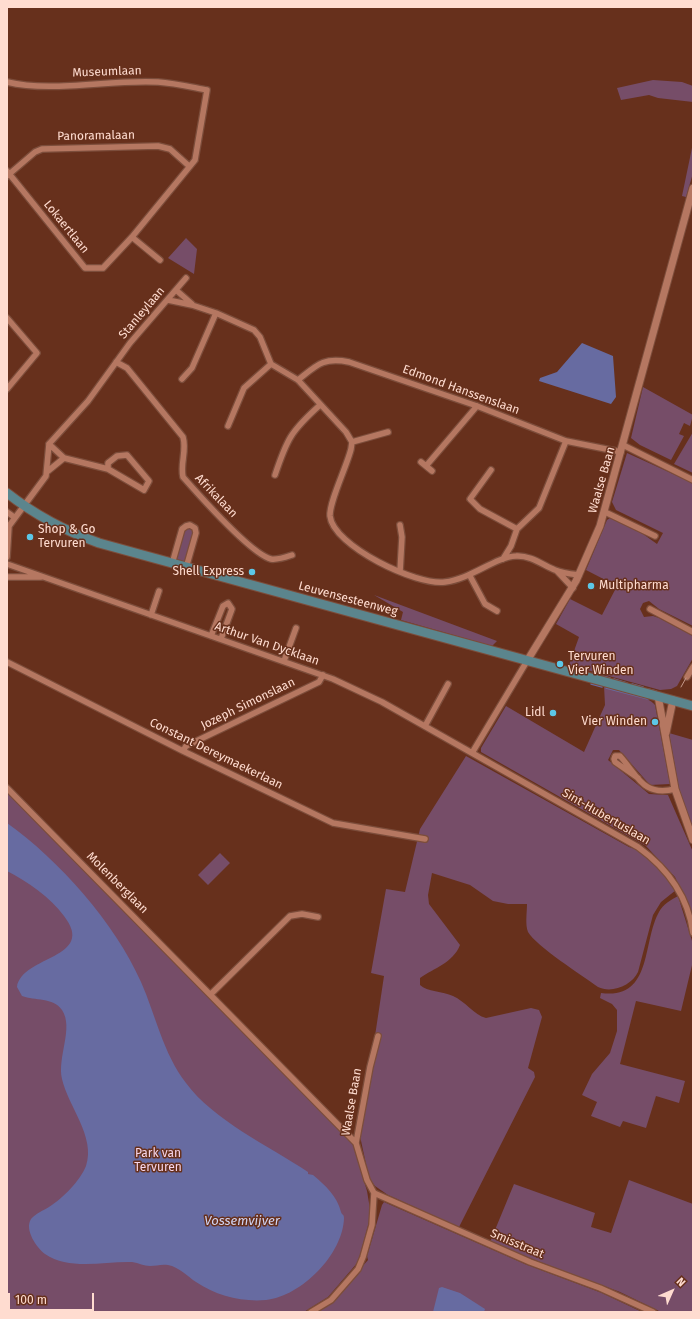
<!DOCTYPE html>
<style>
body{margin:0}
#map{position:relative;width:700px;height:1319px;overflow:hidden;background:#67301c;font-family:"Fira Sans",sans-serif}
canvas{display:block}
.frame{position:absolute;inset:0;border:8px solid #ffdcd0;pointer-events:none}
.north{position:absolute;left:652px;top:1271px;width:40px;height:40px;-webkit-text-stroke:3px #67301c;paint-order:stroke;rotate:45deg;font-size:11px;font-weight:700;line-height:16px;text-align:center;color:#ffdcd0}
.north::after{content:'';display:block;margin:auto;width:14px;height:18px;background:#ffdcd0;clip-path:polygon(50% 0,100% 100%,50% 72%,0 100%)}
.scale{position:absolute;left:8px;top:1293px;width:86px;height:18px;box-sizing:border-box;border:2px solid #ffdcd0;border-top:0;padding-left:5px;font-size:12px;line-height:14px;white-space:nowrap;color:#ffdcd0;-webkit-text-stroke:3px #67301c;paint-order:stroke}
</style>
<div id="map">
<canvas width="700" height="1319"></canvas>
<div class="frame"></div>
<div class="north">N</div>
<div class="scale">100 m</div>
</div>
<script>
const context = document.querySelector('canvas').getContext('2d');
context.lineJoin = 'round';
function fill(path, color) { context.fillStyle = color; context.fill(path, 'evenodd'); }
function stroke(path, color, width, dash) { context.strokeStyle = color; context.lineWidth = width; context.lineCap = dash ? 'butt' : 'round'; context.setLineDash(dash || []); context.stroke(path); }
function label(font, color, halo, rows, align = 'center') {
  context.font = font + ' "Fira Sans",sans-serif'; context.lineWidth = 3; context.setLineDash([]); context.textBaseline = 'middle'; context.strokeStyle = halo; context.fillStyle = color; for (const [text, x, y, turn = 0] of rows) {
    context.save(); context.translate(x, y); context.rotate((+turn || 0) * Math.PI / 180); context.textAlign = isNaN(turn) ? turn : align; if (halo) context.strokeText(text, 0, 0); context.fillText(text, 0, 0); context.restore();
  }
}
const green = new Path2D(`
 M 653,80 L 682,82 L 693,86 L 693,102 L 658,98 L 649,95 L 621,100 L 617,88 Z
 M 693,143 L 693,173 L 686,197 L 682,196 Z
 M 186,238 L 197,249 L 194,274 L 168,258 Z
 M 643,387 L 693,415 L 690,426 L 684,423 L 679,434 L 684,436 L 671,460 L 640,445 L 631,438 Z
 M 693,432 L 693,473 L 674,464 Z
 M 627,453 L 693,483 L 693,626 L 659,609 L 649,601 L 643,603 L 640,609 L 644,617 L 653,616 L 659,618 L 693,636 L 693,658 L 677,686 L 671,689 L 660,690 L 569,665 L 579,637 L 556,624 L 570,599 L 602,615 L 617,586 L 586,570 L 607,520 L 610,518 L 643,534 L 657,544 L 663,533 L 616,510 L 612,502 Z
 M 189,527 L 194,531 L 185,565 L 174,562 L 184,530 Z
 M 374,595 L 497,641 L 492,646 L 401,620 L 403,612 Z
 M 604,686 C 617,690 648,695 655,705 L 670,784 L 650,785 L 619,750 L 613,750 L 608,760 L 649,794 L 668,795 L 693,852 L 693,916 L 675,877 L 646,846 L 481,752 L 481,748 L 506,706 L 584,752 L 605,705 Z
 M 669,733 L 693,740 L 693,829 L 679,789 Z
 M 466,756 L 629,847 C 650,853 664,873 676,890 L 661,902 L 653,915 L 638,972 C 632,985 612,994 598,987 C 583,976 536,946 528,932 C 525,925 527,912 527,904 L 508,904 L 493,901 L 470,885 L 432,873 L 428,895 L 429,904 L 460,945 C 453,963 434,968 420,978 L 420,985 C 427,992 443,991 453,996 C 465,1001 474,1015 486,1018 L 531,1008 L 539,1010 L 542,1017 L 528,1068 L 534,1072 L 535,1077 L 459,1227 L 388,1195 L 375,1186 L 369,1178 L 360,1136 L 384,976 L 371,973 L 386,889 L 405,892 L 420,829 Z
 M 7,791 L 353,1144 L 367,1191 L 371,1215 L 358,1262 L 328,1297 L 304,1312 L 7,1312 Z
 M 220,853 L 230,863 L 208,885 L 198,875 Z
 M 678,896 L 693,944 L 693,961 L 681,1011 L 636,1001 L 620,1064 L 685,1081 L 679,1103 L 656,1096 L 646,1128 L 623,1121 L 620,1127 L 591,1116 L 597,1102 L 582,1095 L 592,1074 L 610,1053 L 617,1031 L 617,1010 L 612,1004 L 600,998 L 601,993 C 653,1000 642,942 659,912 C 663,904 671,900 678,896 Z
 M 629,1180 L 693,1204 L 693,1312 L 661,1312 L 620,1292 L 540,1262 L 490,1242 L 514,1184 L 595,1213 L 591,1227 L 611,1233 Z
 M 384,1202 L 525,1264 L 602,1293 L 642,1312 L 307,1312 L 330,1302 L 368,1260 L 367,1256 L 382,1205 Z`);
const water = new Path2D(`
 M 582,343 L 613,356 L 616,397 L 611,404 L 539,381 L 540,378 L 557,372 Z
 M 7,823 C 59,860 115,923 141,982 C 156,1016 163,1053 186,1083 C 213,1120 269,1146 308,1172 L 308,1174 L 313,1175 C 326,1186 337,1196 341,1212 C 342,1215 344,1214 344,1218 C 343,1254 302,1296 266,1300 C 241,1302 217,1296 196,1282 C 187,1276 179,1267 168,1265 C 161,1264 156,1266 150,1266 C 144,1266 139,1263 132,1262 C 105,1261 70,1271 45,1254 C 37,1248 24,1230 31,1219 C 35,1214 44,1210 49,1207 C 63,1198 80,1181 86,1166 C 96,1137 68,1106 62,1079 C 57,1057 74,1028 62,1010 C 53,997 35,1001 22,996 L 17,987 C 22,955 97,959 64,916 C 50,897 28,882 7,871 Z
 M 442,1287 L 460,1293 L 485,1309 L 484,1312 L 433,1312 L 439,1288 Z`);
const stream = new Path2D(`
 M 574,668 L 587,672
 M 593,673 L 599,675
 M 603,676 L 610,678
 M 614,679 L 627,683
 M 591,684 L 602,687
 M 632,684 L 643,687
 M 606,688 L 648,699
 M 648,689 L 656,691`);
const minor = new Path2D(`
 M 7,82 C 52,93 111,79 158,82 C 174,83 191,87 207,90 L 195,160 L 132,237 L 103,268 L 85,268 L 7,171
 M 7,176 L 35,152 L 42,149 L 158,146 L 170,149 L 189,166
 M 132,237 L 160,260
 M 176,290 L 192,304
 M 168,300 L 192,305 L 216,313 L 254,330 L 260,337 L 271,364 L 298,380 L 346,432 L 352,442 L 351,449 C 347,466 329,502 330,516 C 333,546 417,586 445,582 C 471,579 495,557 516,556 C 530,555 543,565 555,570 C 562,573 571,574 579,575
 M 7,318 L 37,353 L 7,389
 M 116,362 L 127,368 L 183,437 C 187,451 180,463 183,477 C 198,494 251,554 271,559 C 278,560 286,557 292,555
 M 182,379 L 192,368 L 216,313
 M 298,380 C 317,365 323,357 349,362 L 477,406 L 566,441 L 621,452
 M 228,426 L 244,388 L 271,364
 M 352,442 L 388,432
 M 49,444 L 64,458 L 108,469 L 144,490 L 149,481 L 127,455 L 117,456 L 108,463 L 108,469
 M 623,445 L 693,480
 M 421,462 L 432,471
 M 426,466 L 477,406
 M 491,470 L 470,499 L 480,509 L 517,529
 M 48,471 L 64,458
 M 275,475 C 287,439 291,431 320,405
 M 7,512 L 14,517
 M 605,512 L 655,536
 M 7,557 L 9,526 L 46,476 L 49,444 L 88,401 L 130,343 L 186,278
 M 503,559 L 511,546 L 517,529 L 539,508 L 566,441
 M 7,564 L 333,679 L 382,702 L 638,847 C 667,868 688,896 693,933
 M 172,564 L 182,529 L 186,526 L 190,525 L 195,528 L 196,533 L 186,568
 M 557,571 L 573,588
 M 400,572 L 402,537 L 400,525
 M 470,576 L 485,604 L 497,611
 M 7,577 L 41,577
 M 650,609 L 693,632
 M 151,615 L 159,591
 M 211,636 L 223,606 L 228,603 L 232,609 L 221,639
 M 284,661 L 296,628
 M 7,662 L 183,751 L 333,823 L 425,839
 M 687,677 L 693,667
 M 425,726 L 448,684
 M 183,751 L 186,746 L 319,682 L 323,675
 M 472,753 L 527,661
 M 638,778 L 615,762 L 614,759 L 615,756 L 620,756 C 638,776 643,797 675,789
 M 7,788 L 356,1143
 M 211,994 L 290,916 L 302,914 L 318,917
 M 374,1193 L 530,1262 L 600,1288 L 653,1312
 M 311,1312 L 331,1300 L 358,1269 L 363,1257 L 372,1225 L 374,1193 L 367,1180 L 356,1143 L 370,1067 L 378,1036`);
const tertiary = new Path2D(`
 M 527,661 L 576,581 L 600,526 L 693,188
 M 658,696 L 675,789 L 693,840
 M 666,733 L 673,700`);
const primary = new Path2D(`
 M 7,493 C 35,515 65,531 99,543 L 693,706`);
const tram = new Path2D(`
 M 681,687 L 686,678`);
const markers = [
 [30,537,4,"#5cc7e7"],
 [252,572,4,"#5cc7e7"],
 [591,586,4,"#5cc7e7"],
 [560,664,4,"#5cc7e7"],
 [553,713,4,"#5cc7e7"],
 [655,722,4,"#5cc7e7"]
];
const streetNames = [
 ["Museumlaan",107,72,-2],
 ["Panoramalaan",96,136,-1],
 ["Lokaertlaan",66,227,51],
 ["Stanleylaan",142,313,-50],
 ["Edmond Hanssenslaan",461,390,20],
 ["Waalse Baan",602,480,-74],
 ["Afrikalaan",216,496,46],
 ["Leuvensesteenweg",348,599,15],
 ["Arthur Van Dycklaan",267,644,19],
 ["Jozeph Simonslaan",248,704,-26],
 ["Constant Dereymaekerlaan",216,754,26],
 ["Sint-Hubertuslaan",606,817,30],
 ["Molenberglaan",117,883,45],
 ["Waalse Baan",352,1102,-80],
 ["Smisstraat",517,1244,23]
];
const poiNames = [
 ["Shop & Go",38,530],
 ["Tervuren",38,544],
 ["Shell Express",244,572,"right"],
 ["Multipharma",599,586],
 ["Tervuren",568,657],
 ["Vier Winden",568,671],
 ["Lidl",545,713,"right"],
 ["Vier Winden",647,722,"right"]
];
const parkNames = [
 ["Park van",158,1154],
 ["Tervuren",158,1168]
];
const waterNames = [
 ["Vossemvijver",242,1221]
];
fill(green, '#764d68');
fill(water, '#676ba1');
stroke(stream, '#676ba1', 1.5);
stroke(minor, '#7c4d3b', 8);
stroke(tertiary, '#7c4d3b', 9);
stroke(primary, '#7c4d3b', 11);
stroke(minor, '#b57761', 5.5);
stroke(tertiary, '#b57761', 7);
stroke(primary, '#5b858d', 9);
stroke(tram, '#c4998a', 1);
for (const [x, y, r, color] of markers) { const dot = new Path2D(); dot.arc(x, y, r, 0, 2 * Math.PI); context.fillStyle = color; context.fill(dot); stroke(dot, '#67301c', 1.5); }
label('12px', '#ffdcd0', '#67301c', streetNames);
label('12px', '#ffdcd0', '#67301c', poiNames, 'left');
label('12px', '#f7d6eb', '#67301c', parkNames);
label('italic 13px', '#d1d5f5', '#67301c', waterNames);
</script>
